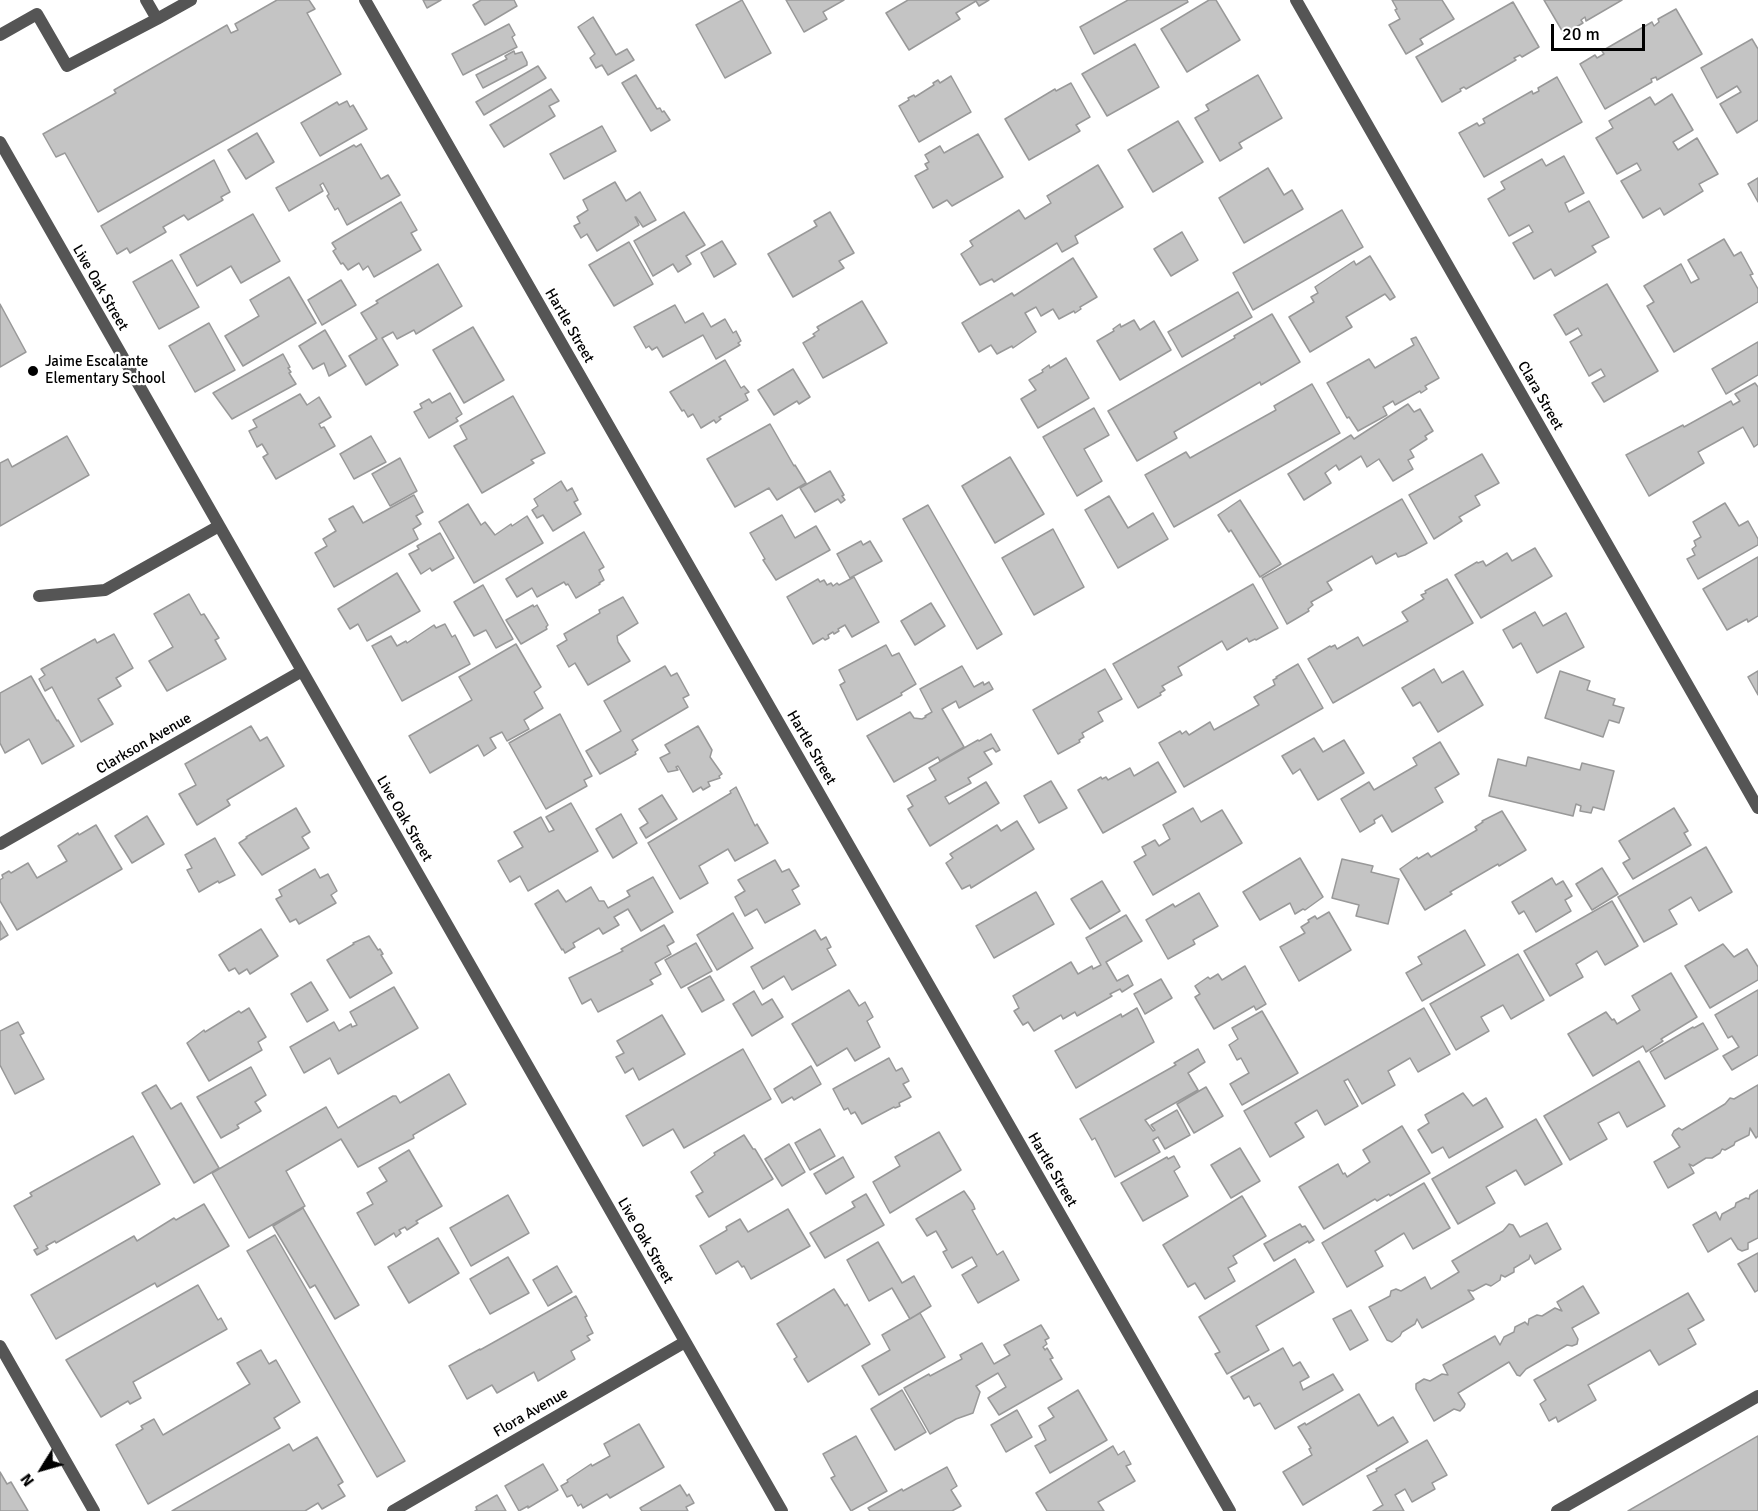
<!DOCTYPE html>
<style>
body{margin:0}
#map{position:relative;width:1758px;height:1511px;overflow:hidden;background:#fff;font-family:Signika,sans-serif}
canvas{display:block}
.north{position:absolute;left:12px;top:1439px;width:60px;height:60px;-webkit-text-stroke:4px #fff;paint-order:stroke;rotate:233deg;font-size:16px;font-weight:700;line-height:24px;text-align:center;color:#000}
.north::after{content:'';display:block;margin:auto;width:21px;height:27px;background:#000;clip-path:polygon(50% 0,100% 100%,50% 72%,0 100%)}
.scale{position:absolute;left:1551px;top:24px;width:94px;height:27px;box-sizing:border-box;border:3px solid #000;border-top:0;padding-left:8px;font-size:18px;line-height:21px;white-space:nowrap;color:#000;-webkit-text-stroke:4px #fff;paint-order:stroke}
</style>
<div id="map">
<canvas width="1758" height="1511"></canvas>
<div class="north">N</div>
<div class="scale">20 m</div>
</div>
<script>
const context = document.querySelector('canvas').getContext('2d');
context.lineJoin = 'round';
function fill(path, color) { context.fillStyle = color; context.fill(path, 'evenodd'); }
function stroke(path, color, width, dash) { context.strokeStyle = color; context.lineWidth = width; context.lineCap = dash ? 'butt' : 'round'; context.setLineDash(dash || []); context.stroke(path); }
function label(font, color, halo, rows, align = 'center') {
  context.font = font + ' Signika,sans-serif'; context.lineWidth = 4.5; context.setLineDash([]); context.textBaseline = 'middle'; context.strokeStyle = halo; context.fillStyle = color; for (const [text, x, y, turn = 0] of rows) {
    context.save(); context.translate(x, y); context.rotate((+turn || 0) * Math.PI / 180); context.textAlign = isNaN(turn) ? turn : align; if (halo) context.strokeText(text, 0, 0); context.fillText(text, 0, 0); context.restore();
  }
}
const building = new Path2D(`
 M 277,0 L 309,0 L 315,9 L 307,13 L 341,74 L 98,212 L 65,153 L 56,157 L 43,134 L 116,93 L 114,90 L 227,25 L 231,33 L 238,30 L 235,24 Z
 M 423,0 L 441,0 L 427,8 Z
 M 481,0 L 514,0 L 517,6 L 485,25 L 473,5 Z
 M 742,0 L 771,53 L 725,78 L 696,25 Z
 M 786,0 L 844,0 L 823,12 L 827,19 L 804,32 Z
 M 908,0 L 989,0 L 979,6 L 976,1 L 956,13 L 960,19 L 909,50 L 886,13 Z
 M 1128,0 L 1187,0 L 1188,2 L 1094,54 L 1080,27 Z
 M 1209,0 L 1216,0 L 1240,40 L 1187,72 L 1161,29 Z
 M 1392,0 L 1442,0 L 1454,19 L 1420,39 L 1423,44 L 1406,54 L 1389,25 L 1400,19 L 1395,10 L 1397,9 Z
 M 1544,0 L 1622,0 L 1586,21 L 1585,17 L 1581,20 L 1583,23 L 1564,34 Z
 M 1513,2 L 1539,47 L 1522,57 L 1520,55 L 1514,58 L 1516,60 L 1466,89 L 1464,87 L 1460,89 L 1461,91 L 1442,102 L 1416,57 Z
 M 1676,9 L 1702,54 L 1657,80 L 1656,77 L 1651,79 L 1652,82 L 1605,109 L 1580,64 L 1595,55 L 1597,58 L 1604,54 L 1602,51 L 1652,22 L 1654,26 L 1659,22 L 1658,19 Z
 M 593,17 L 616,55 L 627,49 L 634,60 L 608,75 L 602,65 L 596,68 L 590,58 L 595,54 L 578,27 Z
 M 509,24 L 515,35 L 512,37 L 517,47 L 463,75 L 452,54 Z
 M 1752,39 L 1758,49 L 1758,120 L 1737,133 L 1720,104 L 1741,92 L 1737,86 L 1717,98 L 1701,68 Z
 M 1135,44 L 1159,87 L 1107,116 L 1082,74 Z
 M 514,51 L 515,54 L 522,52 L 527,62 L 527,65 L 483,88 L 476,75 L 507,59 L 505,56 Z
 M 538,66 L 546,78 L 484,115 L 476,102 Z
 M 636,75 L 657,109 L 660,108 L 662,112 L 664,111 L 670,120 L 651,131 L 622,83 Z
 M 1258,75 L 1282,118 L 1239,143 L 1242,148 L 1220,161 L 1195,118 L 1209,110 L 1206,105 Z
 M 951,76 L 971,112 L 919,142 L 899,106 L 909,100 L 908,98 L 914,95 L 915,97 L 934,85 L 933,83 L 938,80 L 940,83 Z
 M 1557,77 L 1582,122 L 1484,177 L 1459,133 L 1477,123 L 1479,126 L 1485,123 L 1483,119 L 1532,91 L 1533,94 L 1539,91 L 1538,88 Z
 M 1071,83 L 1090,117 L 1076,125 L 1080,131 L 1029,160 L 1005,119 L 1055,89 L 1056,91 Z
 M 551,89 L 559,101 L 549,106 L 555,116 L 504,147 L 490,125 Z
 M 1672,94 L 1693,130 L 1673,142 L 1678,150 L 1697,138 L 1718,174 L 1699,184 L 1703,191 L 1664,215 L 1660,208 L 1643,218 L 1621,181 L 1641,170 L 1637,163 L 1617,174 L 1596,138 L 1613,128 L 1609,121 L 1650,97 L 1655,105 Z
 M 347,101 L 350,107 L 353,105 L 367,129 L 320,156 L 301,123 L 337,102 L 339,105 Z
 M 1178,121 L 1203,162 L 1153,192 L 1128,150 Z
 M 602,126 L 616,151 L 564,179 L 550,154 Z
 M 257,133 L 274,162 L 246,179 L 228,150 Z
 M 978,134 L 1003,177 L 952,206 L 947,200 L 933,208 L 915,176 L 928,169 L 925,164 L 929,162 L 925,155 L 940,146 L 944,153 Z
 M 361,144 L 381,179 L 388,175 L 400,195 L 347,225 L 338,208 L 335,210 L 327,196 L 329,194 L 323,183 L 320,185 L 323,191 L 289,211 L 276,188 L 354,145 L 356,147 Z
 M 1564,156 L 1584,193 L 1565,203 L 1569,212 L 1589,201 L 1609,237 L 1592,246 L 1596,252 L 1555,276 L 1551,269 L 1534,279 L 1513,243 L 1533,232 L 1529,225 L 1509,236 L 1488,199 L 1505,189 L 1501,182 L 1542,159 L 1546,166 Z
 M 214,160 L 230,192 L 221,197 L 223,200 L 188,220 L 184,215 L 163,227 L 166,232 L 130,253 L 127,248 L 117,254 L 101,226 Z
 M 1098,165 L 1123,207 L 1075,236 L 1078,243 L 1062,252 L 1057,243 L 994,282 L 992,279 L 980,285 L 961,254 L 973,246 L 970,241 L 1019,210 L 1025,219 L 1051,203 L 1047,196 Z
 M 1268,168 L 1284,195 L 1292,190 L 1303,209 L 1244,243 L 1219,198 Z
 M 1758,178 L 1758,202 L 1748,184 Z
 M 615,182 L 626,201 L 640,192 L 656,220 L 643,227 L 636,217 L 635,217 L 639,225 L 597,251 L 587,234 L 581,238 L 574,226 L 580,223 L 577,217 L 588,210 L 583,200 Z
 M 401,202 L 417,230 L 411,233 L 421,250 L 374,277 L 368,266 L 363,270 L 359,263 L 348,270 L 343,263 L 341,264 L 333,251 L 336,249 L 332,243 Z
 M 1342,210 L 1363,247 L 1253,310 L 1233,273 Z
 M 684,212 L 705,245 L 686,256 L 691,264 L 678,272 L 673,264 L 653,276 L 634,241 Z
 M 830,212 L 854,253 L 839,261 L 844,268 L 793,297 L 768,254 L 817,226 L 814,221 Z
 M 253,214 L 280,261 L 241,283 L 231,266 L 197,286 L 180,255 Z
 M 1182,232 L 1198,260 L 1171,276 L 1154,249 Z
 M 1724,239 L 1734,256 L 1741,252 L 1753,274 L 1750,275 L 1758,289 L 1758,302 L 1674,352 L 1647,306 L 1654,302 L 1644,286 L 1681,264 L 1691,283 L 1699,279 L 1688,260 Z
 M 722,241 L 736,264 L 714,277 L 701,253 Z
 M 629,242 L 653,284 L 614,306 L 589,265 Z
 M 1370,256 L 1395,297 L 1390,300 L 1385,294 L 1346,317 L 1352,327 L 1310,352 L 1289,317 L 1314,302 L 1311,297 L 1318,293 L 1315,287 L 1354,261 L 1356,265 Z
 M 1073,258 L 1097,297 L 1080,307 L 1081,309 L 1075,313 L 1074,311 L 1059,319 L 1053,309 L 1041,316 L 1036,307 L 1025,313 L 1036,332 L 1013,348 L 1012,346 L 997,354 L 991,345 L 979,352 L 962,323 L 1012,293 L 1014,296 Z
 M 172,260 L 199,307 L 159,329 L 133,282 Z
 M 438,264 L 462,306 L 416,334 L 414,330 L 397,339 L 393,332 L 382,338 L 398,365 L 366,385 L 349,356 L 377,339 L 361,313 L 378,303 L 376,301 Z
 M 289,277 L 316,323 L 243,366 L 225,336 L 259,316 L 250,300 Z
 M 341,280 L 356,305 L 322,325 L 308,300 Z
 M 1607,284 L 1658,371 L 1604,402 L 1592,383 L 1605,376 L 1601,369 L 1589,376 L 1570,342 L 1582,335 L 1578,328 L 1566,335 L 1554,315 Z
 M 1238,292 L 1252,317 L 1182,357 L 1168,332 Z
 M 862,301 L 887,343 L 823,378 L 803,343 L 815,336 L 813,334 L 819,330 L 817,327 Z
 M 0,304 L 26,352 L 0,367 Z
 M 675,305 L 685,323 L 703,313 L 711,327 L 725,319 L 733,333 L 736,331 L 741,341 L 738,343 L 740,345 L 716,359 L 703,335 L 663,357 L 657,347 L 652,350 L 649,346 L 646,348 L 634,327 Z
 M 1272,314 L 1300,362 L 1261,385 L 1260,382 L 1174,432 L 1177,438 L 1137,461 L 1108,411 L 1235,338 L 1234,336 Z
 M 1134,320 L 1140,330 L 1154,321 L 1171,350 L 1120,380 L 1097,341 L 1114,331 L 1113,329 L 1120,324 L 1121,327 Z
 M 209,323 L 235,370 L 195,392 L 169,346 Z
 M 473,327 L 504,380 L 464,403 L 433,350 Z
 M 325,330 L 346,366 L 329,376 L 324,363 L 313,369 L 299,346 Z
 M 1416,337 L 1439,378 L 1425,386 L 1427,389 L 1421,393 L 1420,391 L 1395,405 L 1393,401 L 1383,407 L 1387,415 L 1358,431 L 1349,417 L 1347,418 L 1327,383 L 1369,359 L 1375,368 L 1414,345 L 1411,339 Z
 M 1758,342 L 1758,375 L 1726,394 L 1712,369 Z
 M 283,354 L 290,367 L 288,368 L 291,372 L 289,373 L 296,384 L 232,419 L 213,393 Z
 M 1066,358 L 1089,398 L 1038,428 L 1021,399 L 1036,390 L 1029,380 L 1043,372 L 1042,370 L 1049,365 L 1050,368 Z
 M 725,360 L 741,388 L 744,386 L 749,392 L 745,394 L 748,400 L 719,417 L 721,419 L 716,423 L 714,420 L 701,428 L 693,414 L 688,417 L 684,410 L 682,411 L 670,392 Z
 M 793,369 L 810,397 L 799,404 L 797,401 L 774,415 L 758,390 Z
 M 1755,383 L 1758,387 L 1758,444 L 1754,447 L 1743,427 L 1698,452 L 1704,463 L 1649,496 L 1626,455 L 1683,425 L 1684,427 L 1731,401 L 1733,405 L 1740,401 L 1735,394 Z
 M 1312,384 L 1340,433 L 1174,527 L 1145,475 L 1186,452 L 1190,458 L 1276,410 L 1274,406 Z
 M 450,393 L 462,414 L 456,418 L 458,421 L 429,438 L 414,412 L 422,408 L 420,404 L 429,399 L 432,403 Z
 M 300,394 L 307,405 L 319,397 L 331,417 L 319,424 L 321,428 L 324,427 L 335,446 L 276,479 L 263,457 L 268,454 L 262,444 L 257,447 L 249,431 L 257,427 L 253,420 Z
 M 513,396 L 545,453 L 531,460 L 534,463 L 482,493 L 454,446 L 467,439 L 460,426 Z
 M 1408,404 L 1414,412 L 1420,409 L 1433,431 L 1425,436 L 1427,439 L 1410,450 L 1414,457 L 1408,460 L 1413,469 L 1393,481 L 1379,459 L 1367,467 L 1361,456 L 1339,470 L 1336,465 L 1325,473 L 1331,483 L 1304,500 L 1288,474 L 1351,435 L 1354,439 Z
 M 1094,408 L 1109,435 L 1084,449 L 1102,481 L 1077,496 L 1043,437 Z
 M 770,424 L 794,466 L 795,465 L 806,483 L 777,500 L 769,488 L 735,507 L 707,459 Z
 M 67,436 L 89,475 L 0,526 L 0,463 L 8,459 L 12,467 Z
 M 371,436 L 386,462 L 354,479 L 340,454 Z
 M 1482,454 L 1499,483 L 1475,496 L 1480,505 L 1459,517 L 1462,521 L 1434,539 L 1409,495 Z
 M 1010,457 L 1044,514 L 995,543 L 962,486 Z
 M 400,458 L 417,491 L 390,506 L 372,474 Z
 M 830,471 L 844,495 L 842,496 L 845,500 L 841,503 L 838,499 L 815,512 L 800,488 Z
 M 561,481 L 567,491 L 572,488 L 578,500 L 574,502 L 581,514 L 553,531 L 543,515 L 537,518 L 532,510 L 538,506 L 534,499 Z
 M 414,495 L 423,512 L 416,516 L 421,524 L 413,529 L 418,539 L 334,587 L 315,553 L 327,546 L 323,539 L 336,531 L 329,519 L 353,506 L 363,523 Z
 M 1109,496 L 1128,528 L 1153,513 L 1168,539 L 1118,568 L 1085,510 Z
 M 1402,499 L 1427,543 L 1405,555 L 1398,557 L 1396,553 L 1376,564 L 1372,556 L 1327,582 L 1332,590 L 1311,602 L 1313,605 L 1308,609 L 1309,611 L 1287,624 L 1262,578 Z
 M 1240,500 L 1281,564 L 1260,577 L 1231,530 L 1229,532 L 1218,515 Z
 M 1725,503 L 1739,526 L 1748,521 L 1758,539 L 1758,545 L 1698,579 L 1687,559 L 1695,555 L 1692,549 L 1696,546 L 1694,541 L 1701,537 L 1693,522 Z
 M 468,504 L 481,525 L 485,522 L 495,535 L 511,524 L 512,526 L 527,516 L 543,543 L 474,583 L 439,522 Z
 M 928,505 L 1002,634 L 977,649 L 903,519 Z
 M 782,515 L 795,538 L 816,526 L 830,550 L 776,580 L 763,560 L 765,559 L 750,533 Z
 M 1053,529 L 1084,587 L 1034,615 L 1002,558 Z
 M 584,532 L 604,567 L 599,570 L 604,580 L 599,583 L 600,584 L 576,598 L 568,584 L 566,585 L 564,582 L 537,597 L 532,588 L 517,597 L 506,579 Z
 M 440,533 L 454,558 L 432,571 L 430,568 L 421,574 L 409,554 L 419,549 L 417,546 Z
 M 861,541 L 863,545 L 870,541 L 882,561 L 850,578 L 837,554 Z
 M 1535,548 L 1552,576 L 1481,618 L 1455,575 L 1477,562 L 1478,563 L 1483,561 L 1486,566 L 1507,553 L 1512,561 Z
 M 1758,557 L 1758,616 L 1748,622 L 1747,619 L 1727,630 L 1703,589 Z
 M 397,573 L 420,611 L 367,641 L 358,624 L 350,629 L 338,609 Z
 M 854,577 L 879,622 L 852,637 L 845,625 L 838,629 L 839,631 L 834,634 L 833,632 L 828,635 L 829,638 L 825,640 L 823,638 L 813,644 L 787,597 L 818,579 L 820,582 L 824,580 L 827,585 L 831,583 L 833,586 L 837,583 L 839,585 Z
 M 1447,579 L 1473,623 L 1333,703 L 1308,659 L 1330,646 L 1331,647 L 1335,645 L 1337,649 L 1358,637 L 1363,646 L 1408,621 L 1402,612 L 1424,599 L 1421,595 L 1426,593 L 1425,591 Z
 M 1253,584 L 1278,628 L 1256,640 L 1255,639 L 1249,642 L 1247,638 L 1227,650 L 1222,641 L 1178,667 L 1182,675 L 1162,686 L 1165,690 L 1160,693 L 1161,695 L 1138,708 L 1113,664 Z
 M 483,585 L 513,639 L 496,648 L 486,630 L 474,636 L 454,602 Z
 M 189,594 L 201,615 L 204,614 L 219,638 L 215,640 L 226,659 L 167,691 L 149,661 L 173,647 L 154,614 Z
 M 623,597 L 638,623 L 617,636 L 618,642 L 630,661 L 588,685 L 575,663 L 569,667 L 557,646 L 567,640 L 564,634 L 600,613 L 599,610 Z
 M 931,603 L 945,626 L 915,645 L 901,621 Z
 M 533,605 L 534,607 L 537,605 L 548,625 L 546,627 L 547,629 L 521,644 L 506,620 Z
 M 1535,612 L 1543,626 L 1566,613 L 1584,647 L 1537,673 L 1521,643 L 1513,648 L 1503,630 Z
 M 445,624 L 452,637 L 455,635 L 470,664 L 402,701 L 372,646 L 391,636 L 397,646 L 406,641 L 407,643 L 434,625 L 436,628 Z
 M 114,634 L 133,668 L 116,678 L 121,686 L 98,699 L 113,724 L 81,742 L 52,687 L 45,691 L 39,679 L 45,675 L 41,669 L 95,639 L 97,643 Z
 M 516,644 L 541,687 L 534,692 L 543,708 L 524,720 L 529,729 L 507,741 L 502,732 L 490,738 L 496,748 L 484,756 L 478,745 L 430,773 L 409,736 L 472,700 L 459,677 Z
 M 886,645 L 892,656 L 899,653 L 916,684 L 901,693 L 902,695 L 857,720 L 840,685 L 845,682 L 839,670 Z
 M 1298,664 L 1323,708 L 1184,787 L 1159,743 L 1180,731 L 1182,734 L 1186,731 L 1189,735 L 1210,722 L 1214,730 L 1259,705 L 1254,697 L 1275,685 L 1273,680 L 1277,678 L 1276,677 Z
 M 665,666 L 671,676 L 677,673 L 689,695 L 683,698 L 688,707 L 632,740 L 638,750 L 635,752 L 636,754 L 600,774 L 586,751 L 621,731 L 604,701 Z
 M 962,666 L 974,687 L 983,682 L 984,685 L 989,682 L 993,689 L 959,708 L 956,701 L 942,709 L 964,747 L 940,761 L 938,757 L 894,782 L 867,736 L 910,712 L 914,718 L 922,719 L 926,717 L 925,716 L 932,712 L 920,689 Z
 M 1105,669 L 1122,699 L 1098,712 L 1103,721 L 1082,733 L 1084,737 L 1079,740 L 1080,742 L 1058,754 L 1033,710 Z
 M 1434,669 L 1442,683 L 1463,671 L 1483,705 L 1438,732 L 1420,702 L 1413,706 L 1402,688 Z
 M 1560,671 L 1590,681 L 1587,690 L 1615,699 L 1613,705 L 1624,708 L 1619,723 L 1609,720 L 1603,737 L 1545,718 Z
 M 1758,671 L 1758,695 L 1748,677 Z
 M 31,676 L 57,721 L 58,720 L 74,746 L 42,764 L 29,739 L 5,753 L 0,743 L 0,693 Z
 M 560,714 L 592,776 L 584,780 L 587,786 L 546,809 L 509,743 Z
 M 251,726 L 260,741 L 267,737 L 284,766 L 227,800 L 230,805 L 197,825 L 179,794 L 196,785 L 185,764 Z
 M 698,726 L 712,750 L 710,757 L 722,774 L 719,776 L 720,778 L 708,782 L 710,786 L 703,790 L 701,787 L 693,792 L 678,766 L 676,767 L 678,770 L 668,772 L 660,758 L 670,753 L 665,745 Z
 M 991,734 L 1000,750 L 996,752 L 993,748 L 984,752 L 992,764 L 968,778 L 971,783 L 945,797 L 949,804 L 986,782 L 999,803 L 930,846 L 908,809 L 913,806 L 907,796 L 936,780 L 929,768 L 978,740 L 979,741 Z
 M 1314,738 L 1323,752 L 1344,740 L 1364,773 L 1318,800 L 1300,769 L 1293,774 L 1282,756 Z
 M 1440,742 L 1459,774 L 1435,788 L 1443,802 L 1392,832 L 1382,815 L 1374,820 L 1375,823 L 1360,832 L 1341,799 L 1369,782 L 1374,790 L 1417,765 L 1413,758 Z
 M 1528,757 L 1580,770 L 1582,763 L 1614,771 L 1604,810 L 1593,807 L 1591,813 L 1580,811 L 1581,806 L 1576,804 L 1573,816 L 1489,796 L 1498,759 L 1526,766 Z
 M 1158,762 L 1176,792 L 1103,833 L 1078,790 L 1101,777 L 1102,779 L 1106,777 L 1108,780 L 1130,768 L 1134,776 Z
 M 1051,781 L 1067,808 L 1039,823 L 1024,796 Z
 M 736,787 L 755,826 L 757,824 L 768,843 L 735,861 L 728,849 L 699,866 L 708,883 L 680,899 L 648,843 L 731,793 L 730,791 Z
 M 662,795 L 677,819 L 646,838 L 640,828 L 648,823 L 639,809 Z
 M 571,803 L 598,851 L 528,891 L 520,876 L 510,882 L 498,861 L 523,847 L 514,832 L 541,817 L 549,832 L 554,830 L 546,817 Z
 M 296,808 L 310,832 L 302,837 L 309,848 L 262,875 L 239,843 L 247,838 L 246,837 Z
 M 1193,808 L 1201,822 L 1222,810 L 1242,843 L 1153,895 L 1134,862 L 1146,855 L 1142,847 L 1155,840 L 1159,846 L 1170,839 L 1163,825 Z
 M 1674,808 L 1688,831 L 1684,833 L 1691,845 L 1633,879 L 1623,863 L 1630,859 L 1619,841 Z
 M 1502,811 L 1526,850 L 1499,866 L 1498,864 L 1450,892 L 1452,894 L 1425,910 L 1400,869 L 1417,857 L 1418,859 L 1428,853 L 1431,857 L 1477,830 L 1475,827 L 1483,822 L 1482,821 Z
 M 621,814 L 637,843 L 613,858 L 596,829 Z
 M 147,816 L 164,844 L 132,863 L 115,836 Z
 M 1017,821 L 1034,849 L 971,888 L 970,885 L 962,889 L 946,863 L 953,858 L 950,854 L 997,825 L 1001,831 Z
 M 96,825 L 122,869 L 17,930 L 0,901 L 0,880 L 3,878 L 2,875 L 9,871 L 11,873 L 28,863 L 37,878 L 67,861 L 58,846 L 78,833 L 79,835 Z
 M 215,838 L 235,875 L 219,883 L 218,881 L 199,892 L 187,870 L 192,868 L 185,855 Z
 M 1706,847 L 1732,892 L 1699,911 L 1691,897 L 1669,910 L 1677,924 L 1644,942 L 1618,897 Z
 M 1300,858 L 1323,897 L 1305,910 L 1303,909 L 1295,914 L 1290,903 L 1260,920 L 1243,892 Z
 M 1342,859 L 1373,866 L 1371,872 L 1399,879 L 1388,924 L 1356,916 L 1359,905 L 1332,898 Z
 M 775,860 L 782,872 L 789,869 L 799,886 L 792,890 L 800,904 L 765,923 L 757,909 L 745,916 L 735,897 L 745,891 L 738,880 Z
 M 1602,868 L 1618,894 L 1592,910 L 1576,884 Z
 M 315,869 L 320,878 L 328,874 L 337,891 L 331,895 L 336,903 L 299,924 L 296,919 L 290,922 L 276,899 L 282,896 L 279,890 Z
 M 653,877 L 673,912 L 641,931 L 628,909 L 614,917 L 619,925 L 603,934 L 599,928 L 573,943 L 575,947 L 565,953 L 563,949 L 562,950 L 535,904 L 558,890 L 566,902 L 591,887 L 599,901 L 604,901 L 608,908 L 630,896 L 627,891 Z
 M 1552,878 L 1556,885 L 1563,881 L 1572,896 L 1565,900 L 1571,911 L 1536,932 L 1524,911 L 1519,914 L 1512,902 Z
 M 1102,881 L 1120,911 L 1090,929 L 1071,899 Z
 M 1036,892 L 1054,924 L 994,958 L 976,926 Z
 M 1199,893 L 1218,926 L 1193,940 L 1195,944 L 1168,959 L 1146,920 L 1173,904 L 1175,907 Z
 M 1612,901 L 1638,946 L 1605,965 L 1597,951 L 1576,964 L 1583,977 L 1550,996 L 1524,951 Z
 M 1329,912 L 1351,950 L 1299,981 L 1280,947 L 1305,933 L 1301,927 L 1309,922 L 1308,920 L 1315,916 L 1317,919 Z
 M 733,913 L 753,948 L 717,970 L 697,935 Z
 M 1126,915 L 1142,941 L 1106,962 L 1117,981 L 1128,975 L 1133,985 L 1122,992 L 1120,989 L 1110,994 L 1112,996 L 1077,1016 L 1075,1012 L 1063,1019 L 1061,1015 L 1034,1031 L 1028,1022 L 1023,1025 L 1014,1011 L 1019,1008 L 1013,996 L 1071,962 L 1078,974 L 1092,966 L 1093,969 L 1101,965 L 1086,938 Z
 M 0,921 L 8,935 L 0,940 Z
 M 664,925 L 674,942 L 667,946 L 671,954 L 655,963 L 661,974 L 650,980 L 653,984 L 598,1012 L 591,999 L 582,1004 L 569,978 L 623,951 L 621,949 Z
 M 261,929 L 278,956 L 250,974 L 247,969 L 239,974 L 235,968 L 229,971 L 219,955 Z
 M 815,930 L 821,940 L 826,937 L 831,947 L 827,949 L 836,965 L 792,990 L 784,976 L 763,989 L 751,967 Z
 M 1465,930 L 1485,965 L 1422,1001 L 1406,973 L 1422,964 L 1418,957 Z
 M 369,936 L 378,950 L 380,949 L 383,954 L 381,955 L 392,973 L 350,998 L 327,960 L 354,944 L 353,943 Z
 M 696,943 L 712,971 L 681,988 L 665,960 Z
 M 1723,944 L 1734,957 L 1747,949 L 1758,967 L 1758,980 L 1710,1008 L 1685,966 Z
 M 1518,954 L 1544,1000 L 1511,1019 L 1503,1005 L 1481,1017 L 1489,1031 L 1456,1050 L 1430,1004 Z
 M 1245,966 L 1266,1004 L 1256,1010 L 1254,1006 L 1214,1029 L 1195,997 L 1200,994 L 1195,986 L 1208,977 L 1210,979 L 1218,974 L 1222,980 Z
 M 1671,973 L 1697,1017 L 1661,1039 L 1663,1041 L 1646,1052 L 1643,1046 L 1593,1076 L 1568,1034 L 1606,1012 L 1612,1020 L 1614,1019 L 1617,1024 L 1640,1010 L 1632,996 Z
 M 710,976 L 724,1000 L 702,1012 L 688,988 Z
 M 1161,979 L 1172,998 L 1145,1014 L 1134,994 Z
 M 311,982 L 328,1010 L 307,1022 L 291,994 Z
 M 394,987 L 418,1028 L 338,1074 L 330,1058 L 304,1073 L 290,1047 L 334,1022 L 339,1031 L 351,1024 L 352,1027 L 357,1025 L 350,1012 Z
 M 849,990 L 859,1006 L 865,1002 L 873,1017 L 867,1021 L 880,1047 L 855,1061 L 847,1048 L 817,1066 L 792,1024 Z
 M 1758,990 L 1758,1055 L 1732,1070 L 1723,1056 L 1739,1047 L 1732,1036 L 1728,1038 L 1715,1015 Z
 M 754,991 L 762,1005 L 772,999 L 783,1017 L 752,1036 L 733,1004 Z
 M 249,1008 L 266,1037 L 258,1042 L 262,1050 L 209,1081 L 187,1043 L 204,1030 L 205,1032 L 239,1011 L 241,1013 Z
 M 1137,1008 L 1154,1042 L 1076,1088 L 1055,1051 L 1121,1014 L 1122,1017 Z
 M 1424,1008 L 1450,1054 L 1418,1072 L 1410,1058 L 1388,1071 L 1395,1085 L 1362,1104 L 1348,1079 L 1344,1081 L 1358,1106 L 1325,1125 L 1317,1110 L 1295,1123 L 1304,1137 L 1270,1157 L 1244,1111 Z
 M 1262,1011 L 1298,1073 L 1242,1105 L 1230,1084 L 1249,1073 L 1241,1058 L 1237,1060 L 1229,1045 L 1238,1039 L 1232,1028 Z
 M 662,1015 L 685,1054 L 639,1080 L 633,1068 L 625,1073 L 616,1057 L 624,1053 L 617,1041 Z
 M 18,1022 L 24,1033 L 20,1035 L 44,1079 L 15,1094 L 0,1065 L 0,1031 Z
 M 1703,1023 L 1718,1049 L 1665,1079 L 1650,1052 L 1693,1027 L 1694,1028 Z
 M 743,1049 L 771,1099 L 684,1148 L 673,1129 L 643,1146 L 626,1116 Z
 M 1198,1049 L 1205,1062 L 1188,1073 L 1198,1090 L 1145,1120 L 1153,1131 L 1155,1130 L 1151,1125 L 1177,1110 L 1190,1135 L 1165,1149 L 1158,1137 L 1153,1140 L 1160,1152 L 1115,1177 L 1095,1138 L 1092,1140 L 1080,1119 L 1176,1065 L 1174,1063 Z
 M 889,1058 L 896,1071 L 902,1068 L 909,1081 L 903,1084 L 911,1097 L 899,1103 L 900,1106 L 895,1108 L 894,1107 L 862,1124 L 855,1112 L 851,1114 L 848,1108 L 844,1110 L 833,1089 Z
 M 1639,1061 L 1665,1106 L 1627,1127 L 1619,1112 L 1598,1123 L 1607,1139 L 1570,1160 L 1544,1116 Z
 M 811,1066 L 821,1084 L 794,1100 L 792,1097 L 782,1103 L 774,1089 Z
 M 251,1067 L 266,1095 L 255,1102 L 261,1111 L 237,1125 L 239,1128 L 221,1138 L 197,1097 Z
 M 449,1074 L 466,1104 L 413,1135 L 414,1138 L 358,1167 L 341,1139 L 286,1171 L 305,1206 L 249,1238 L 212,1173 L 326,1107 L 338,1128 L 393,1096 L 396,1096 L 400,1103 Z
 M 156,1085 L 171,1109 L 181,1103 L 219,1168 L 194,1183 L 142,1093 Z
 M 1758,1085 L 1758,1136 L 1756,1138 L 1750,1128 L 1749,1135 L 1735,1142 L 1734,1145 L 1725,1150 L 1722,1149 L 1720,1153 L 1712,1158 L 1706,1158 L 1693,1166 L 1689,1164 L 1694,1173 L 1668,1188 L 1654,1162 L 1680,1147 L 1672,1135 L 1674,1131 L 1679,1128 L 1682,1130 L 1725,1104 L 1730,1098 L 1734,1099 Z
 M 1206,1087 L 1223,1116 L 1194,1133 L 1177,1104 Z
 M 1463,1093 L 1473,1106 L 1486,1098 L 1503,1127 L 1449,1158 L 1443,1147 L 1432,1153 L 1418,1130 L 1429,1123 L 1425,1115 Z
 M 1536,1119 L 1562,1164 L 1525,1185 L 1516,1170 L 1486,1187 L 1495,1203 L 1458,1224 L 1432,1179 Z
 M 1402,1126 L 1430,1173 L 1390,1196 L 1389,1194 L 1377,1201 L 1375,1199 L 1324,1229 L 1299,1187 L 1338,1164 L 1343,1174 L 1345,1173 L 1347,1177 L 1370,1162 L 1363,1150 Z
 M 820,1129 L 835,1156 L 810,1170 L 795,1143 Z
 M 939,1132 L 961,1170 L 890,1213 L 873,1182 L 900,1166 L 895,1157 Z
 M 744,1135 L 753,1149 L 755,1149 L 773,1179 L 709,1217 L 696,1196 L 703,1192 L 691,1172 L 715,1155 L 714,1153 Z
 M 133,1136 L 160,1184 L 56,1243 L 55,1241 L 46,1246 L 48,1249 L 37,1255 L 34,1250 L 38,1248 L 14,1206 L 32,1196 L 30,1193 Z
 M 789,1144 L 805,1172 L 782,1186 L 765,1159 Z
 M 1240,1148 L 1260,1181 L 1231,1198 L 1211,1165 Z
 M 409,1150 L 442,1206 L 416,1221 L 418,1223 L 407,1230 L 405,1227 L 399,1230 L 401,1233 L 396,1237 L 394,1233 L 375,1245 L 357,1213 L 373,1204 L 367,1193 L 387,1181 L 379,1168 Z
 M 1174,1156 L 1180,1167 L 1174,1171 L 1188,1196 L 1143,1221 L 1121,1183 L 1167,1157 L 1168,1159 Z
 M 843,1157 L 854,1177 L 826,1194 L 814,1174 Z
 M 1424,1183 L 1450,1228 L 1413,1249 L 1404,1233 L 1375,1251 L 1383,1266 L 1347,1287 L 1322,1243 Z
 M 1758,1190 L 1758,1238 L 1748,1243 L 1748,1249 L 1742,1251 L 1738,1249 L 1731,1238 L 1708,1252 L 1693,1225 L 1716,1212 L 1720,1220 L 1722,1214 L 1735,1207 L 1736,1203 L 1746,1198 L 1749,1199 L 1750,1195 Z
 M 964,1191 L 973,1204 L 975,1209 L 972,1210 L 997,1255 L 1003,1251 L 1019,1280 L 978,1303 L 962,1275 L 977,1266 L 972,1257 L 952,1268 L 943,1252 L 947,1250 L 936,1231 L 927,1236 L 916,1219 Z
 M 866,1194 L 884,1225 L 825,1258 L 810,1233 L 855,1207 L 852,1202 Z
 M 508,1195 L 529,1233 L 471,1266 L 450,1228 Z
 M 1242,1196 L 1266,1236 L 1233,1256 L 1237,1263 L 1228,1268 L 1235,1281 L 1205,1299 L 1195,1283 L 1188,1287 L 1163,1245 Z
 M 204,1204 L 229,1246 L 157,1287 L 155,1283 L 56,1339 L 31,1295 L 134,1236 L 137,1241 L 174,1218 L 176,1220 Z
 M 303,1208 L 359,1305 L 335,1319 L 315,1285 L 310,1288 L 273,1226 Z
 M 788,1209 L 810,1246 L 751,1279 L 744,1266 L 742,1267 L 738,1261 L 716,1274 L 700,1246 L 727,1230 L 726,1227 L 740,1219 L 748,1232 Z
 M 1547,1223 L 1561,1249 L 1535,1264 L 1530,1255 L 1529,1259 L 1514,1268 L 1514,1272 L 1505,1277 L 1501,1275 L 1500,1280 L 1491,1286 L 1486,1284 L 1473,1291 L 1468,1290 L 1474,1299 L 1422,1328 L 1417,1319 L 1415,1324 L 1402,1332 L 1400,1336 L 1392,1342 L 1387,1340 L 1369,1307 L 1390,1296 L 1391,1291 L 1396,1289 L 1401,1291 L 1425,1277 L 1431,1289 L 1459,1272 L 1452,1261 L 1503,1231 L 1509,1224 L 1513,1225 L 1520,1237 Z
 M 1300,1224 L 1302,1227 L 1305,1226 L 1314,1240 L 1309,1243 L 1308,1241 L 1274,1261 L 1264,1244 Z
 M 275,1235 L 405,1461 L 377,1477 L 247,1251 Z
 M 438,1238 L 459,1273 L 409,1303 L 388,1267 Z
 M 878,1242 L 902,1283 L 914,1276 L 931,1306 L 910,1319 L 892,1288 L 869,1301 L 847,1260 Z
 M 1758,1253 L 1758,1290 L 1755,1292 L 1738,1264 Z
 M 508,1257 L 529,1293 L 490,1314 L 470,1279 Z
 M 1295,1259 L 1314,1292 L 1256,1326 L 1269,1350 L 1227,1374 L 1215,1354 L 1220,1352 L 1199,1317 Z
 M 557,1266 L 572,1292 L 548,1306 L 533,1280 Z
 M 198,1285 L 218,1320 L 221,1318 L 227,1329 L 133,1382 L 141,1398 L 130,1404 L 128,1401 L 101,1417 L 66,1360 Z
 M 1583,1286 L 1599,1313 L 1572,1328 L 1578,1339 L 1577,1344 L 1572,1346 L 1567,1345 L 1526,1369 L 1520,1376 L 1517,1375 L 1509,1362 L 1458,1393 L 1465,1404 L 1464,1407 L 1460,1411 L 1454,1409 L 1434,1421 L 1416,1389 L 1416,1384 L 1424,1379 L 1430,1381 L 1442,1374 L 1448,1375 L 1443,1365 L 1495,1336 L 1500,1345 L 1504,1337 L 1514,1332 L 1515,1327 L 1525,1322 L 1528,1325 L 1529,1319 L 1537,1315 L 1542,1316 L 1555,1308 L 1562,1311 L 1557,1302 Z
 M 834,1289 L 845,1306 L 847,1304 L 870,1344 L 808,1382 L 794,1359 L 797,1357 L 777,1324 Z
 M 1688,1293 L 1704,1320 L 1688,1329 L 1696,1344 L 1659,1365 L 1650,1350 L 1588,1385 L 1596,1400 L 1558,1422 L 1556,1417 L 1549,1421 L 1540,1404 L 1546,1400 L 1534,1380 Z
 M 576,1296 L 587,1316 L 585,1317 L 593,1333 L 587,1336 L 590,1340 L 571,1351 L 575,1359 L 538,1381 L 534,1372 L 497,1393 L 492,1385 L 467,1399 L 449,1366 L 480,1349 L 480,1350 Z
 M 1351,1310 L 1368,1340 L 1350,1350 L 1333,1319 Z
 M 920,1313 L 945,1357 L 879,1395 L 862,1366 L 890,1350 L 882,1335 Z
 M 1041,1325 L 1049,1338 L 1045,1340 L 1047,1344 L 1043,1347 L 1045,1350 L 1047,1348 L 1053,1358 L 1050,1359 L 1062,1379 L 999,1415 L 988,1398 L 1006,1387 L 998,1373 L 976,1386 L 980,1392 L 973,1413 L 956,1419 L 930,1434 L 904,1388 L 929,1374 L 930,1376 L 962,1359 L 960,1355 L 982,1343 L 994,1364 L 1010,1355 L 1004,1345 Z
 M 1283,1348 L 1293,1366 L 1300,1362 L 1309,1377 L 1300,1382 L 1303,1390 L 1333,1374 L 1343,1390 L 1275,1429 L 1260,1403 L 1254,1406 L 1249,1396 L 1244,1399 L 1231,1377 Z
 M 261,1350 L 269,1364 L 276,1360 L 300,1402 L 274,1418 L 280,1428 L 148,1504 L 116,1445 L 143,1429 L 141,1426 L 154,1419 L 163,1435 L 250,1384 L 237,1363 Z
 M 902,1390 L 926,1432 L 895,1450 L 871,1409 Z
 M 1078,1390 L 1107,1440 L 1050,1473 L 1035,1446 L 1046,1440 L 1039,1426 L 1054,1417 L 1048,1408 Z
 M 1359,1394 L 1378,1426 L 1393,1417 L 1408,1442 L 1303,1505 L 1283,1472 L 1312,1455 L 1309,1449 L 1311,1448 L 1298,1427 L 1305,1423 L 1306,1425 Z
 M 1017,1410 L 1032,1437 L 1006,1452 L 991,1425 Z
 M 639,1424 L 664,1467 L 610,1498 L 607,1494 L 583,1508 L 581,1504 L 578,1506 L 572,1495 L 567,1497 L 561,1486 L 568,1482 L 567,1480 L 591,1464 L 592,1466 L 610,1456 L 604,1444 Z
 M 856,1436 L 887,1491 L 851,1511 L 831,1478 L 835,1476 L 823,1454 Z
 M 1758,1436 L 1758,1511 L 1628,1511 Z
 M 317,1437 L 343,1482 L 338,1485 L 345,1496 L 322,1509 L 318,1503 L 305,1511 L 172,1511 L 289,1444 L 293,1451 Z
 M 1427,1440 L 1447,1475 L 1432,1483 L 1435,1489 L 1412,1502 L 1405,1489 L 1395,1495 L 1404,1511 L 1373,1511 L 1383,1505 L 1367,1476 L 1377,1471 L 1376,1469 Z
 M 1113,1446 L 1118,1455 L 1124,1451 L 1131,1464 L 1126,1466 L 1135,1481 L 1098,1502 L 1104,1511 L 1047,1511 L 1036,1493 Z
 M 543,1464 L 558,1490 L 528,1508 L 528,1506 L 519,1511 L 505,1486 Z
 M 947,1467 L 957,1486 L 951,1490 L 961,1506 L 952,1511 L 870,1511 L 868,1508 L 902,1489 L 903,1491 Z
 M 0,1472 L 7,1484 L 11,1482 L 28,1511 L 0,1511 Z
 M 680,1485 L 687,1496 L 689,1494 L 694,1503 L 686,1507 L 688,1511 L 642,1511 L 640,1508 Z
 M 497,1495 L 506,1511 L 475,1511 L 477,1510 L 476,1507 Z`);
const service = new Path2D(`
 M 157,19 L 191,0
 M 0,35 L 37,14 L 67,66 L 157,19 L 146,0
 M 1557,1511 L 1758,1396`);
const minor = new Path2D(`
 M 365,0 L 1230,1511
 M 0,142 L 782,1511
 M 39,596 L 105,590 L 219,526
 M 0,844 L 302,671
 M 0,1346 L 94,1511
 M 393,1511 L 685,1342`);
const tertiary = new Path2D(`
 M 1296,0 L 1758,808`);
const markers = [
 [33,371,6,"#000"]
];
const streetNames = [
 ["Live Oak Street",100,288,60],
 ["Hartle Street",569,326,60],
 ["Clara Street",1540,396,60],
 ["Clarkson Avenue",144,744,-30],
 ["Hartle Street",811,748,60],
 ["Live Oak Street",404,819,60],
 ["Hartle Street",1052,1170,60],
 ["Live Oak Street",645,1241,60],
 ["Flora Avenue",531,1413,-30]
];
const poiNames = [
 ["Jaime Escalante",45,362],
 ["Elementary School",45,379]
];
fill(building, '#c4c4c4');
stroke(building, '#999', 1.5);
stroke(service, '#555', 12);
stroke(minor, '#555', 12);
stroke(tertiary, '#555', 12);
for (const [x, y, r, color] of markers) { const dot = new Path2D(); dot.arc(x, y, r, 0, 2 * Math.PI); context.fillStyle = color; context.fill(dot); stroke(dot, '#fff', 2); }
label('15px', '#000', '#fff', streetNames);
label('15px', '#000', '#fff', poiNames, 'left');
</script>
